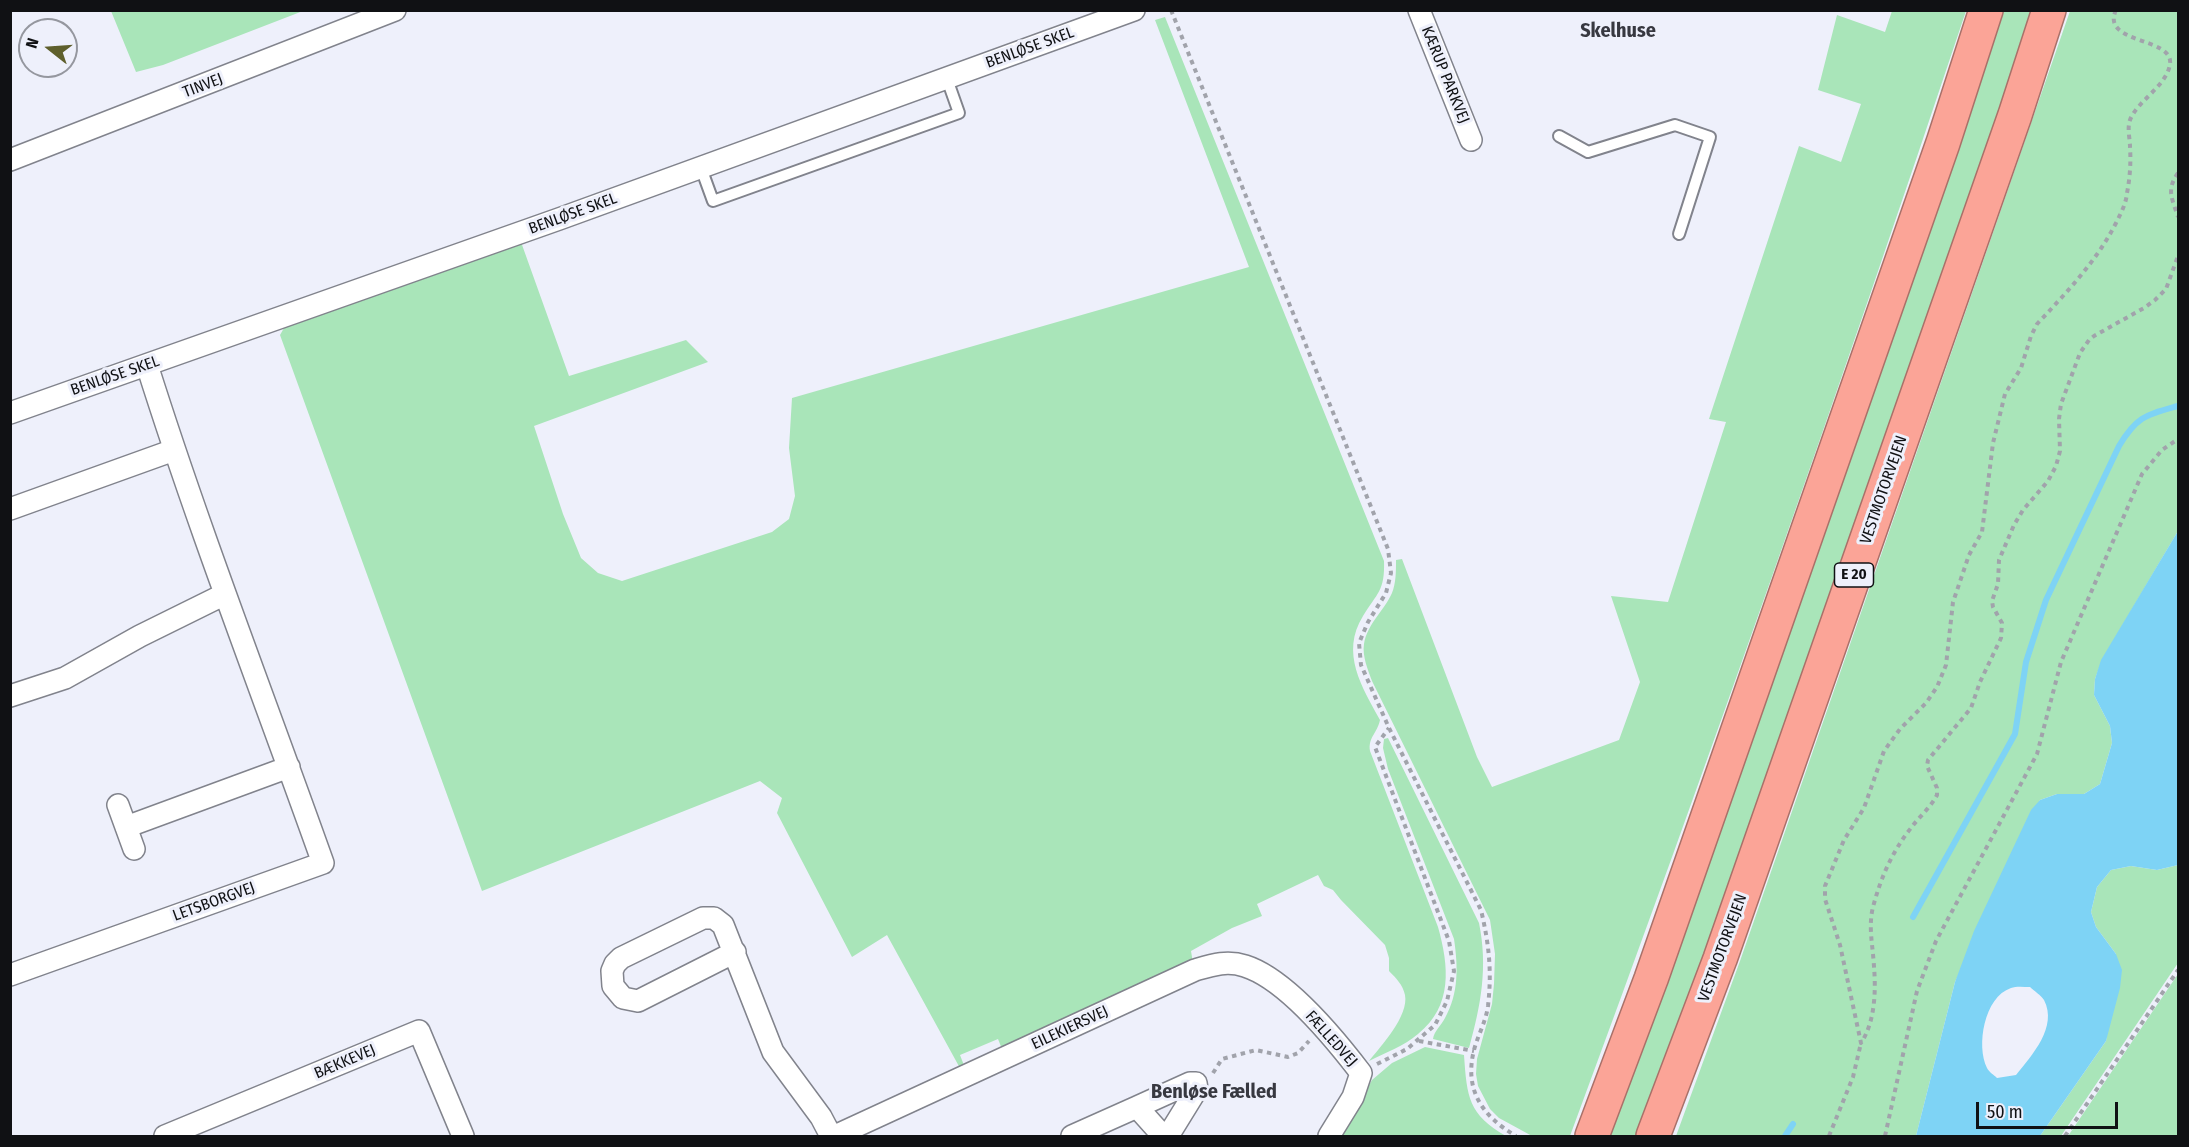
<!DOCTYPE html>
<meta charset="utf-8">
<style>
body{margin:0}
#map{position:relative;width:2189px;height:1147px;overflow:hidden;background:#eef0fb;font-family:"Fira Sans Condensed",sans-serif}
canvas{display:block}
.frame{position:absolute;inset:0;border:12px solid #101114;pointer-events:none}
.north{position:absolute;left:18px;top:18px;width:60px;height:60px;box-sizing:border-box;background:#eef0fb;border:2px solid #95979f;border-radius:50%;rotate:287deg;font-size:16px;font-weight:700;line-height:24px;text-align:center;color:#101114}
.north::after{content:'';display:block;margin:auto;width:21px;height:27px;background:#5e5f2c;clip-path:polygon(50% 0,100% 100%,50% 72%,0 100%)}
.scale{position:absolute;left:1976px;top:1102px;width:142px;height:27px;box-sizing:border-box;border:3px solid #101114;border-top:0;padding-left:8px;font-size:18px;line-height:21px;white-space:nowrap;color:#101114;-webkit-text-stroke:4px #eef0fb;paint-order:stroke}
</style>
<div id="map">
<canvas width="2189" height="1147"></canvas>
<div class="frame"></div>
<div class="north">N</div>
<div class="scale">50 m</div>
</div>
<script>
const context = document.querySelector('canvas').getContext('2d');
context.lineJoin = 'round';
function fill(path, color) { context.fillStyle = color; context.fill(path, 'evenodd'); }
function stroke(path, color, width, dash) { context.strokeStyle = color; context.lineWidth = width; context.lineCap = dash ? 'butt' : 'round'; context.setLineDash(dash || []); context.stroke(path); }
function label(font, color, halo, rows, align = 'center') {
  context.font = font + ' "Fira Sans Condensed",sans-serif'; context.lineWidth = 6; context.setLineDash([]); context.textBaseline = 'middle'; context.strokeStyle = halo; context.fillStyle = color; for (const [text, x, y, turn = 0] of rows) {
    context.save(); context.translate(x, y); context.rotate((+turn || 0) * Math.PI / 180); context.textAlign = isNaN(turn) ? turn : align; if (halo) context.strokeText(text, 0, 0); context.fillText(text, 0, 0); context.restore();
  }
}
const green = new Path2D(`
 M 111,11 L 303,11 L 163,65 L 136,72 Z
 M 1892,11 L 1966,11 C 1840,388 1708,763 1570,1136 L 1532,1136 L 1499,1118 L 1490,1109 L 1478,1086 L 1476,1074 L 1477,1059 L 1492,1004 L 1494,984 L 1495,954 L 1490,920 L 1372,681 C 1368,670 1362,656 1364,644 C 1367,624 1384,611 1392,593 C 1396,583 1396,572 1396,560 L 1402,559 L 1477,757 L 1492,787 L 1619,740 L 1640,682 L 1611,596 L 1668,602 L 1726,422 L 1709,419 L 1799,146 L 1841,162 L 1861,104 L 1818,90 L 1837,15 L 1885,32 Z
 M 2001,11 L 2036,11 L 1642,1136 L 1606,1136 Z
 M 2070,11 L 2178,11 L 2178,531 L 2102,660 L 2095,679 L 2094,695 L 2110,726 L 2112,743 L 2100,784 L 2084,794 L 2057,794 L 2040,800 L 1955,982 L 1916,1136 L 1676,1136 L 1740,961 Z
 M 1165,17 L 1384,561 C 1385,591 1377,593 1363,616 C 1340,653 1362,687 1380,720 C 1377,734 1368,737 1370,751 L 1438,927 C 1449,966 1453,1006 1418,1034 C 1404,1046 1385,1053 1369,1061 C 1381,1046 1409,1016 1405,995 C 1403,985 1396,978 1389,971 L 1389,958 L 1385,945 L 1341,900 L 1333,890 L 1324,886 L 1318,875 L 1257,904 L 1262,916 L 1232,928 L 1191,951 L 1193,963 L 1002,1049 L 998,1039 L 960,1055 L 965,1068 L 961,1070 L 887,935 L 852,957 L 777,813 L 782,798 L 760,781 L 482,891 L 280,335 L 284,328 L 521,242 L 569,376 L 686,340 L 708,362 L 534,426 L 563,514 L 581,558 L 598,573 L 622,581 L 772,532 L 789,519 L 795,496 L 789,448 L 792,398 L 1249,267 L 1155,20 Z
 M 1388,738 L 1479,923 C 1488,967 1481,1005 1469,1048 L 1433,1039 C 1434,1031 1441,1026 1445,1018 C 1459,993 1458,966 1454,939 L 1388,769 L 1383,748 L 1384,739 Z
 M 2178,865 L 2178,963 L 2061,1136 L 2040,1136 L 2106,1041 L 2116,954 L 2096,927 L 2091,912 L 2097,887 L 2111,870 L 2131,866 L 2157,870 Z
 M 2178,974 L 2178,1136 L 2068,1136 Z
 M 1425,1047 L 1464,1055 C 1467,1097 1468,1114 1506,1136 L 1340,1136 L 1372,1080 L 1392,1063 Z`);
const water = new Path2D(`
 M 2178,531 L 2178,865 L 2157,870 L 2131,866 L 2111,870 L 2097,887 L 2091,912 L 2096,927 L 2116,954 L 2122,970 L 2120,988 L 2106,1041 L 2040,1136 L 1916,1136 L 1955,982 L 1974,931 L 2031,810 L 2040,800 L 2057,794 L 2084,794 L 2100,784 L 2112,743 L 2110,726 L 2094,695 L 2095,679 L 2101,660 ZM 2030,987 C 2034,991 2041,995 2044,1000 C 2058,1027 2032,1055 2016,1075 L 1997,1078 C 1994,1075 1989,1072 1987,1068 C 1976,1046 1984,997 2011,988 C 2016,986 2024,987 2030,987 Z`);
const stream = new Path2D(`
 M 1913,917 L 2015,734 L 2026,662 L 2046,600 L 2119,446 C 2137,416 2146,415 2178,406
 M 1785,1136 L 1793,1124`);
const path = new Path2D(`
 M 1171,10 L 1388,549 L 1391,573 L 1386,593 L 1368,622 L 1359,643 L 1361,665 L 1389,728 L 1481,910 C 1489,944 1492,971 1488,1006 C 1486,1021 1478,1035 1474,1050 C 1464,1090 1482,1116 1516,1136
 M 2116,10 C 2100,44 2174,37 2170,64 C 2167,86 2137,101 2130,120 C 2127,128 2130,139 2130,147 C 2131,162 2130,178 2127,193 C 2126,204 2121,213 2116,223 C 2096,262 2067,292 2037,324 L 2031,336 L 2021,368 L 2005,394 L 1993,443 L 1982,532 L 1969,555 L 1953,602 L 1946,665 L 1937,687 L 1926,703 L 1900,729 L 1884,751 L 1864,808 L 1844,840 L 1825,886 L 1825,899 L 1840,945 L 1861,1043 C 1875,1022 1876,991 1874,967 C 1873,946 1868,927 1873,907 C 1881,877 1892,852 1911,828 C 1919,817 1931,807 1937,795 L 1937,788 L 1927,766 L 1928,760 L 1971,708 L 1980,682 L 2001,638 L 2002,623 L 1993,607 L 1992,601 L 1998,584 L 1999,560 L 2014,525 L 2023,510 L 2048,481 L 2056,466 L 2060,451 L 2059,419 L 2061,404 L 2080,353 L 2089,340 L 2094,336 L 2144,308 L 2155,300 L 2166,289 L 2178,256
 M 2178,173 C 2166,190 2172,198 2178,217
 M 1419,1041 L 1474,1051
 M 1377,1064 L 1407,1049 L 1435,1025 L 1447,1001 L 1454,971 L 1449,941 L 1375,747 L 1389,728
 M 1213,1073 L 1222,1059 L 1256,1050 L 1288,1057 L 1298,1053 L 1309,1041
 M 1829,1136 L 1853,1077 L 1861,1043
 M 1885,1136 L 1917,991 L 1936,941 L 2037,754 L 2061,662 L 2142,474 L 2162,450 L 2178,439
 M 2065,1136 L 2178,970`);
const lane = new Path2D(`
 M 1559,136 L 1588,152 L 1675,125 L 1710,137 L 1679,234
 M 701,168 L 713,201 L 959,113 L 947,79`);
const street = new Path2D(`
 M 1419,10 L 1471,140
 M 10,160 L 395,10
 M 10,413 L 559,219 L 1134,10
 M 10,509 L 174,450
 M 10,696 L 65,678 L 140,636 L 225,594
 M 118,805 L 134,849
 M 126,827 L 289,767
 M 735,952 L 638,1001 L 623,998 L 613,986 L 612,971 L 615,964 L 621,958 L 703,918 L 714,918 L 723,925 L 773,1052 L 821,1117 L 831,1136
 M 10,975 L 323,863 C 264,697 200,533 147,365
 M 1137,1107 L 1190,1083 L 1196,1083 L 1197,1089 L 1168,1136
 M 165,1136 L 419,1031 L 463,1136
 M 835,1136 L 1195,970 C 1212,965 1227,960 1245,966 C 1286,979 1335,1039 1361,1073 L 1353,1097 L 1329,1136
 M 1072,1136 L 1137,1107 L 1163,1136`);
const highway = new Path2D(`
 M 1592,1136 L 1651,979 L 1943,143 L 1986,10
 M 1653,1136 L 1720,959 L 2015,115 L 2049,10`);
const shields = [
 [1854,575,39]
];
const shieldNames = [
 ["E 20",1854,575]
];
const streetNames = [
 ["BENLØSE SKEL",1030,48,-20],
 ["KÆRUP PARKVEJ",1445,75,68],
 ["TINVEJ",203,86,-21],
 ["BENLØSE SKEL",573,214,-20],
 ["BENLØSE SKEL",115,376,-19],
 ["VESTMOTORVEJEN",1884,490,-71],
 ["LETSBORGVEJ",214,902,-20],
 ["VESTMOTORVEJEN",1723,948,-70],
 ["EILEKIERSVEJ",1070,1028,-25],
 ["FÆLLEDVEJ",1331,1039,48],
 ["BÆKKEVEJ",345,1062,-23]
];
const quarterNames = [
 ["Skelhuse",1618,31],
 ["Benløse Fælled",1214,1092]
];
fill(green, '#a9e5b9');
fill(water, '#7ed3f5');
stroke(stream, '#7ed3f5', 6);
stroke(lane, '#81838c', 14);
stroke(street, '#81838c', 24);
stroke(highway, '#a97169', 36);
stroke(path, '#a1a3ab', 4, [4.5, 4.5]);
stroke(lane, '#fff', 10);
stroke(street, '#fff', 21);
stroke(highway, '#fba497', 33);
for (const [x, y, w] of shields) { const box = new Path2D(); box.roundRect(x - w / 2, y - 12, w, 24, 4.5); context.fillStyle = '#eef0fb'; context.fill(box); stroke(box, '#101114', 1.5); }
label('bold 15px', '#101114', null, shieldNames);
label('16px', '#101114', '#eef0fb', streetNames);
label('bold 20px', '#373840', '#eef0fb', quarterNames);
</script>
